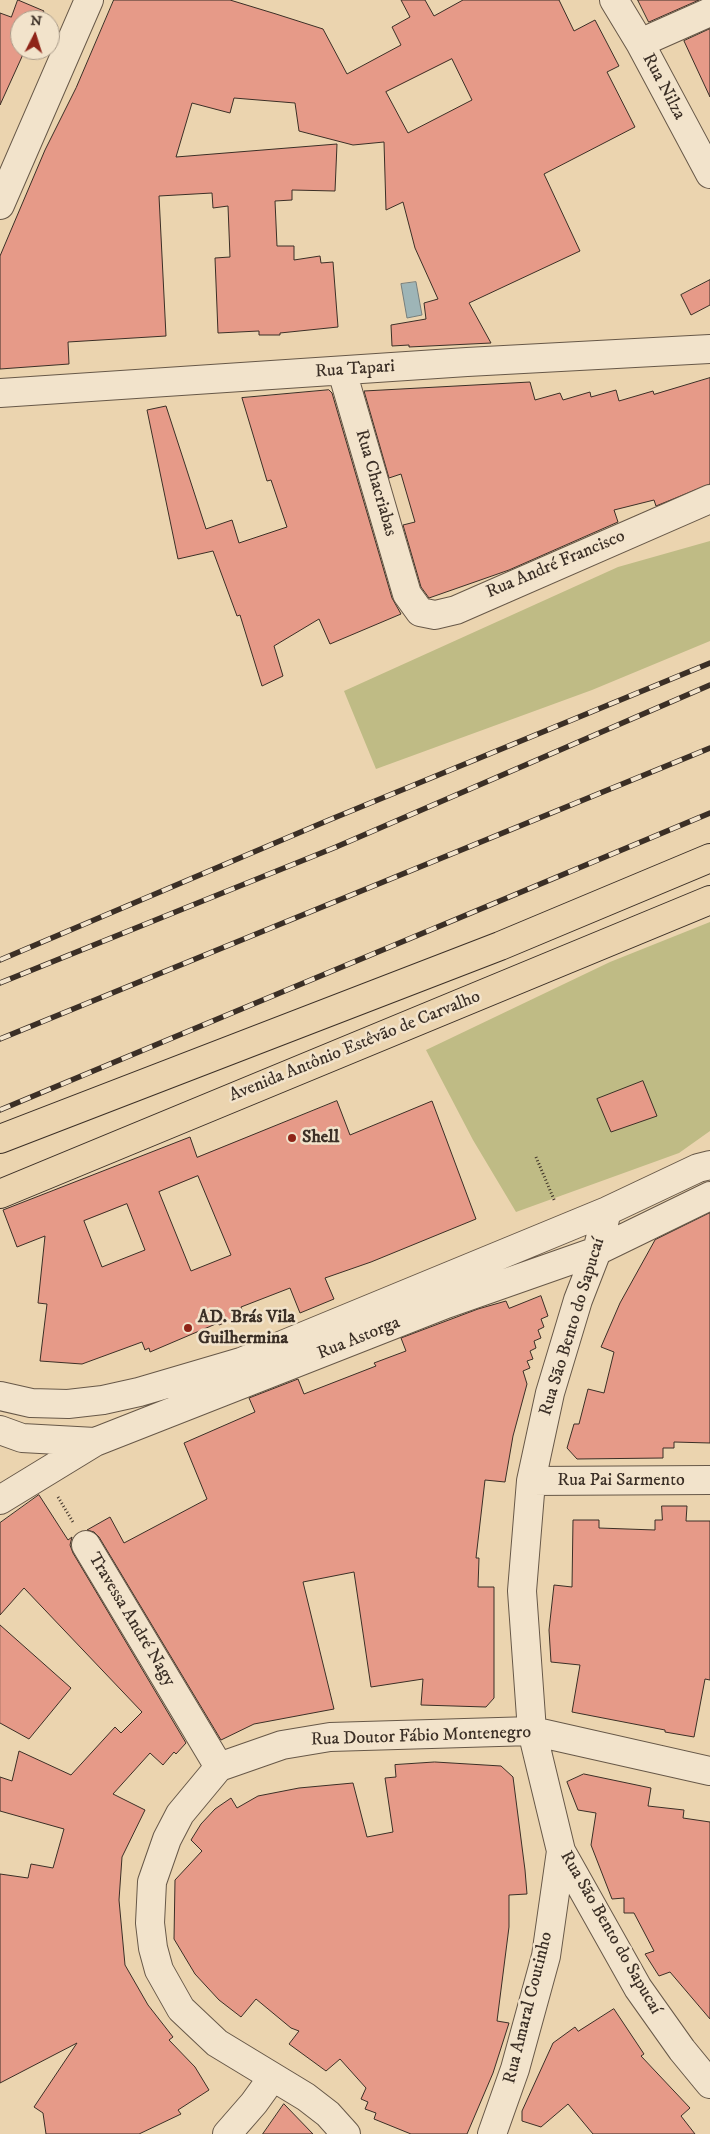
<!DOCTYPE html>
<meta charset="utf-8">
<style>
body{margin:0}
#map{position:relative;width:710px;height:2134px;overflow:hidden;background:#ebd4af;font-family:"IM FELL DW Pica",serif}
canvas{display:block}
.north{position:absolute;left:10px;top:10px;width:50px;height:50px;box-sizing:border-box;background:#f2e3cb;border:1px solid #a99b89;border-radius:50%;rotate:5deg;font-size:14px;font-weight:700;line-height:20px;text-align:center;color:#3b2f26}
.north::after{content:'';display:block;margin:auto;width:18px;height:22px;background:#8f2418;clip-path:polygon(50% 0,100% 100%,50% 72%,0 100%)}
</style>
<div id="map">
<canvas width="710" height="2134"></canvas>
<div class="north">N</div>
</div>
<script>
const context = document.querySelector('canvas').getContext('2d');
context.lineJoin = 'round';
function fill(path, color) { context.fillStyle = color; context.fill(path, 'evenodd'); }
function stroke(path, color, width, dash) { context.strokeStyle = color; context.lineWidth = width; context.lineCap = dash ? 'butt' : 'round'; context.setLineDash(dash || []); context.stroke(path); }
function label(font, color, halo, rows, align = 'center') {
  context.font = font + ' "IM FELL DW Pica",serif'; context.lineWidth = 5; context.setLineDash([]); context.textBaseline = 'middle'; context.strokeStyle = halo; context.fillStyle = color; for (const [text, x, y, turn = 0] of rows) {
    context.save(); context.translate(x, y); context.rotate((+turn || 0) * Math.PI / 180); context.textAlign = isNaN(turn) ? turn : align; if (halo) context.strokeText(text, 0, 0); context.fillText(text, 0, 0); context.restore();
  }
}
const green = new Path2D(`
 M 710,541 L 710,641 L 592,690 L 376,769 L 344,691 L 618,567 Z
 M 710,922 L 710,1131 L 679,1153 L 516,1212 L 473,1140 L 426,1050 L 610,962 Z`);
const water = new Path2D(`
 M 416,282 L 422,315 L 407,318 L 401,284 Z`);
const building = new Path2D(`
 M 18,0 L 44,11 L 39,20 L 20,20 L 20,50 L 25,50 L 0,105 L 0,13 L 11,17 Z
 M 114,0 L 230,0 L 276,14 L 323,29 L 347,74 L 401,45 L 392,27 L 410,17 L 401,0 L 425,0 L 434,16 L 463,0 L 559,0 L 574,31 L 595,20 L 619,66 L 607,72 L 635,127 L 544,174 L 580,251 L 469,303 L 491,343 L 409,347 L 409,345 L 392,346 L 391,325 L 426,319 L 424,303 L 438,299 L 415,248 L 403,202 L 386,210 L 384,142 L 353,145 L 299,131 L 295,103 L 234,98 L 230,113 L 192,103 L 176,157 L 337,144 L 335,191 L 292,190 L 292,200 L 275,201 L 277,246 L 294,246 L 294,260 L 320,256 L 321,263 L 333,262 L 338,327 L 280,333 L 280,335 L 259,335 L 259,331 L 218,333 L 215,258 L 230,257 L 228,206 L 213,208 L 212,193 L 159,196 L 166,336 L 68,342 L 69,364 L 0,369 L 0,256 L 45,150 L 76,88 ZM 452,59 L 472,100 L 408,133 L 386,92 Z
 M 638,0 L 699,0 L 649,22 Z
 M 710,29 L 710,97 L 684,41 Z
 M 710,280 L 710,305 L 691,315 L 681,295 Z
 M 710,378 L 710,484 L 656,506 L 654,500 L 614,510 L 618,522 L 509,570 L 429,598 L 421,587 L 403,525 L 415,522 L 401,474 L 389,478 L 364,391 L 530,382 L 535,400 L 560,393 L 563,400 L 590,392 L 591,397 L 616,390 L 619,401 L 653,391 L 654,394 Z
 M 329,390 L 332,393 L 392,598 L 401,614 L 330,644 L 319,619 L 274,646 L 283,676 L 262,686 L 240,615 L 237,616 L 213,551 L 178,559 L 147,410 L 166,406 L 206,529 L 232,520 L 239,543 L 287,527 L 271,480 L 267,481 L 242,398 Z
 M 643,1081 L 657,1116 L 611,1132 L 597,1099 Z
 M 337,1101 L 350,1135 L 432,1101 L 476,1219 L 371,1262 L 325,1278 L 334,1299 L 300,1313 L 290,1288 L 241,1307 L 244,1315 L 219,1325 L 218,1323 L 150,1352 L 149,1348 L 145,1350 L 142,1342 L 82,1364 L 40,1361 L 47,1304 L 38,1303 L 45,1236 L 17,1247 L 3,1210 L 190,1137 L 197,1157 ZM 198,1176 L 231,1255 L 191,1271 L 159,1192 ZM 127,1204 L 145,1250 L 102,1267 L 84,1221 Z
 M 710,1213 L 710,1443 L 674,1442 L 674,1448 L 663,1448 L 663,1458 L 577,1459 L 567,1448 L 574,1424 L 579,1424 L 588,1389 L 604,1393 L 614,1352 L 601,1347 L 620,1303 L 655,1240 Z
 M 541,1296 L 548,1316 L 541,1319 L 544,1327 L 538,1330 L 541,1338 L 534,1341 L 536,1348 L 530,1351 L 533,1359 L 527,1361 L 530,1368 L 523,1371 L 527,1384 L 513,1436 L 505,1482 L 485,1480 L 476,1558 L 479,1558 L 478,1587 L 494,1587 L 494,1698 L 486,1707 L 421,1705 L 423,1679 L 371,1687 L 354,1572 L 303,1582 L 334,1709 L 254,1724 L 221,1740 L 99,1537 L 94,1532 L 87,1530 L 110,1517 L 124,1543 L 207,1499 L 184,1443 L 255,1412 L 249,1398 L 298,1379 L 304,1394 L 376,1366 L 374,1363 L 406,1351 L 401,1338 L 478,1309 L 506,1301 L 509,1308 Z
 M 39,1495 L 68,1540 L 72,1537 L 70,1545 L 73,1553 L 186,1743 L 176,1754 L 174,1752 L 163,1765 L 150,1753 L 113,1794 L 145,1810 L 122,1857 L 119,1900 L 125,1965 L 148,2005 L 173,2037 L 169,2040 L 195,2067 L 209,2090 L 178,2110 L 181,2114 L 139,2134 L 46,2134 L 43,2113 L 34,2107 L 77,2043 L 0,2083 L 0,1874 L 28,1878 L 31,1864 L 53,1868 L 64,1829 L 0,1811 L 0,1777 L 12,1781 L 19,1751 L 71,1775 L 115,1727 L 121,1733 L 142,1712 L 24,1588 L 0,1615 L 0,1523 Z
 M 662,1506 L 687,1506 L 686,1521 L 710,1521 L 710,1680 L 705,1679 L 694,1737 L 665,1732 L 665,1730 L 572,1712 L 580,1665 L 551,1662 L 549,1630 L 554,1585 L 572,1587 L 573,1520 L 599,1520 L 599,1528 L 655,1530 L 655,1520 L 662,1520 Z
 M 0,1625 L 71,1688 L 29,1739 L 0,1723 Z
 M 435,1762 L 501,1766 L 513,1777 L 525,1870 L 527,1894 L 509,1895 L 509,1927 L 497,2021 L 509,2023 L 493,2073 L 467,2134 L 411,2134 L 374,2119 L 376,2113 L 365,2109 L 368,2102 L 361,2099 L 366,2088 L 340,2059 L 326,2071 L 289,2044 L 299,2031 L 291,2028 L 256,1999 L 241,2017 L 219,2000 L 195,1974 L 174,1939 L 175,1880 L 202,1851 L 191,1840 L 201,1824 L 215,1809 L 231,1798 L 237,1808 L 258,1796 L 299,1788 L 353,1783 L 367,1837 L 393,1832 L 385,1778 L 396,1777 L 395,1765 Z
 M 584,1774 L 651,1788 L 648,1806 L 684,1810 L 683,1818 L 710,1822 L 710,2019 L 670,1972 L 659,1976 L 645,1954 L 654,1951 L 634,1913 L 624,1913 L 624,1898 L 612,1899 L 591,1845 L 596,1813 L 578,1810 L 567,1782 Z
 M 614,2009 L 644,2054 L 641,2056 L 690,2108 L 681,2116 L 695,2134 L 593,2134 L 568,2104 L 541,2127 L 522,2121 L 522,2111 L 553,2043 L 575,2027 L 578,2031 Z
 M 284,2104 L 313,2134 L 263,2134 Z`);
const path = new Path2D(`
 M 536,1157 L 555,1202
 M 58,1497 L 73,1522`);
const minor = new Path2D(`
 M 614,0 L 640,43 L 710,174
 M 640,43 L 710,12
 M 0,205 L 89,0
 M 342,371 L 407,594 L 420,612 L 435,615 L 456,610 L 710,499
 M 0,393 L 467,362 L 710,349
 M 607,1211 L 597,1251 L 578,1300 L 550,1393 L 531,1481 L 522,1591 L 532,1731 L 561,1851 L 638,1988 L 682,2050 L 710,2084
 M 0,1396 L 31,1403 L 68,1404 L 103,1400 L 139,1392 L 241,1362 L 607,1211 L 698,1168 L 710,1165
 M 0,1430 L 22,1438 L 95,1442 L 446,1304 L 597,1251 L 710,1196
 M 531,1481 L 710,1480
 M 0,1500 L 95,1442
 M 86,1545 L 219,1767
 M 227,2134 L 254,2103 L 272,2078
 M 346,2134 L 328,2114 L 306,2097 L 217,2043 L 181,2009 L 159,1970 L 153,1948 L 150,1923 L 152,1882 L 167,1839 L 180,1814 L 219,1767 L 282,1745 L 330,1737 L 532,1731 L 710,1771
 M 492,2134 L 515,2069 L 546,1956 L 561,1851`);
const highway = new Path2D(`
 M 0,1139 L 500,946 L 710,858
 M 0,1194 L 710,900`);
const rail = new Path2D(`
 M 0,960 L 329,820 L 710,663
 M 0,983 L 336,847 L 710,685
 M 0,1039 L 710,748
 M 0,1110 L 710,813`);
const markers = [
 [292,1138,5,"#8f2418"],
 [188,1328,5,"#8f2418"]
];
const streetNames = [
 ["Rua Nilza",663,87,62],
 ["Rua Tapari",355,370,-4],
 ["Rua Chacriabas",375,483,74],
 ["Rua André Francisco",556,565,-23],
 ["Avenida Antônio Estêvão de Carvalho",355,1047,-22],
 ["Rua São Bento do Sapucaí",573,1327,-73],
 ["Rua Astorga",359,1339,-22],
 ["Rua Pai Sarmento",621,1481],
 ["Travessa André Nagy",131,1620,59],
 ["Rua Doutor Fábio Montenegro",421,1737,-2],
 ["Rua São Bento do Sapucaí",610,1933,60],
 ["Rua Amaral Coutinho",529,2008,-76]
];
const poiNames = [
 ["Shell",302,1138],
 ["AD. Brás Vila",198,1318],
 ["Guilhermina",198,1339]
];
fill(green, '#bfbb85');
fill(water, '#9eb5b7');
stroke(water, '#767f7d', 1);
fill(building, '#e69a88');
stroke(building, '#3b2f26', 1);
stroke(minor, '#675848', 30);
stroke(highway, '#3b2f26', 30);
stroke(path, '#3b2f26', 3, [1, 2.5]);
stroke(minor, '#f2e3cb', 28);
stroke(highway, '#ebd4af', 28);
stroke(rail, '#3b2f26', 5.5);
stroke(rail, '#f2e3cb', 4, [11]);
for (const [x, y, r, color] of markers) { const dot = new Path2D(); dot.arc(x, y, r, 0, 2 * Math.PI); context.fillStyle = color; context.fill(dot); stroke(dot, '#f2e3cb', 2); }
label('18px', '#3b2f26', '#f2e3cb', streetNames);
label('bold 18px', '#3b2f26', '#f2e3cb', poiNames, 'left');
</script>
